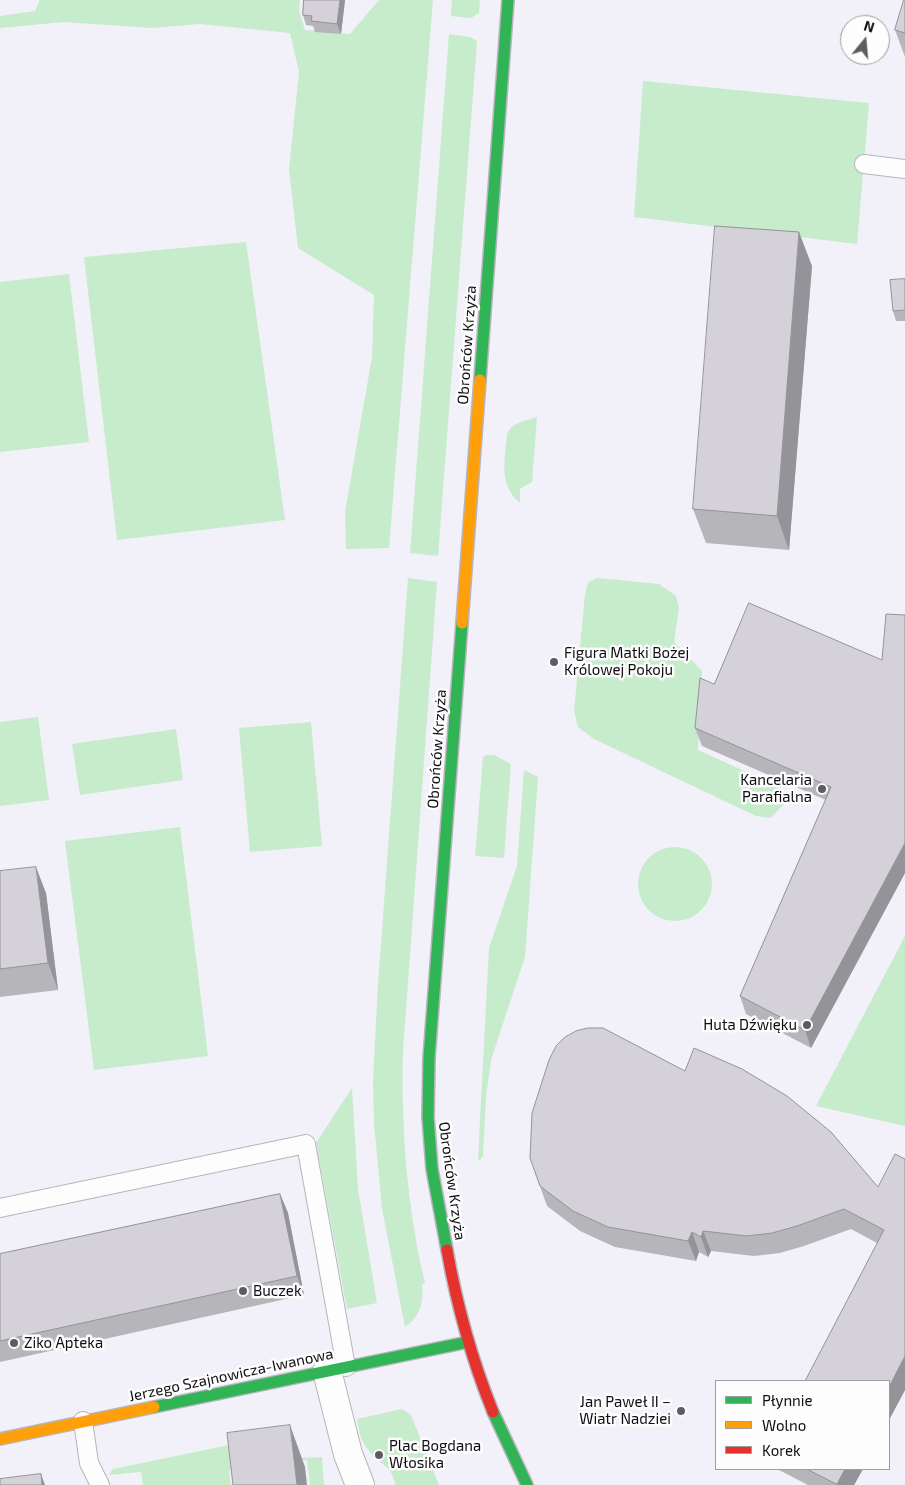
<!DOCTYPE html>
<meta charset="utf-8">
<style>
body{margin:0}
#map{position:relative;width:905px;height:1485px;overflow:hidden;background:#f2f0f8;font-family:"Exo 2",sans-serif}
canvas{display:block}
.legend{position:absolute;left:715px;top:1380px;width:175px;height:90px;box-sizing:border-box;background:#fdfdfd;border:1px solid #9d9d9f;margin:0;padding:6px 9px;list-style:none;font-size:15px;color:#0e0d11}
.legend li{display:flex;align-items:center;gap:10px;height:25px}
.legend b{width:25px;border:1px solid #9d9d9f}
.north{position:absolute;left:840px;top:15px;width:50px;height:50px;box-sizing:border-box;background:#fdfdfd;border:1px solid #9d9d9f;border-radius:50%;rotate:17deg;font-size:14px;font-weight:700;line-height:20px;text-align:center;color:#0e0d11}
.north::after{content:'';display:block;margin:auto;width:18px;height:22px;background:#5e5c62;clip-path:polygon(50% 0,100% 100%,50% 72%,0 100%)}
</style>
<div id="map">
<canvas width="905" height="1485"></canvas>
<ul class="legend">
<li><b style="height:6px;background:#30b455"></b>Płynnie</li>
<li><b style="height:6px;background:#ff9f0a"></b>Wolno</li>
<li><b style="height:6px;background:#e5322d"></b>Korek</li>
</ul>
<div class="north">N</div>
</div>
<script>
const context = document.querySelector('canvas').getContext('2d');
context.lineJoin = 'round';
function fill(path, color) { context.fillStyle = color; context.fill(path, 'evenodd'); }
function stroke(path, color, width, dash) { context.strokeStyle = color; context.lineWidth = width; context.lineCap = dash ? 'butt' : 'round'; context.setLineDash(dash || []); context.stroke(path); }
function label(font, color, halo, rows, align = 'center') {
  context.font = font + ' "Exo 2",sans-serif'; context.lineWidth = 5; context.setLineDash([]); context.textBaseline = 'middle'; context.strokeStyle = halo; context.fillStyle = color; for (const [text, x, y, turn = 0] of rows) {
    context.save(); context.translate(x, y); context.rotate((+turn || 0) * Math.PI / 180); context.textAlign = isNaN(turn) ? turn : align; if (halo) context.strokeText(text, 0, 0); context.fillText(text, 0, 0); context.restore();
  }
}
const green = new Path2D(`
 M 40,0 L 300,0 L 299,11 L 305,30 L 350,34 L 379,0 L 433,0 L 389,548 L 346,549 L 345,512 L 372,357 L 374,295 L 298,248 L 289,169 L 299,72 L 290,33 L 200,24 L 152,28 L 64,22 L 0,28 L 0,16 L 35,11 Z
 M 452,0 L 480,0 L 479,13 L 471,18 L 451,16 Z
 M 449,34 L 470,37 L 477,41 L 438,556 L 410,553 Z
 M 643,81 L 869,103 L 857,244 L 634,217 Z
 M 246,242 L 285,520 L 117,540 L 84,257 Z
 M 69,274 L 89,442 L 0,452 L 0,282 Z
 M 537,417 L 532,482 L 520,489 L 520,503 C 498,485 505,459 507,434 C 512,422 526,421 537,417 Z
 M 408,578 L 437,582 L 403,1051 C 401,1129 407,1207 425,1283 L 422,1285 C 424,1302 420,1317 405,1327 L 382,1209 L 374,1123 L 373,1081 L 378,984 Z
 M 597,578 L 659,584 L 676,596 L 679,608 L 674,642 L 702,671 L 698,750 L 773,784 L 782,792 L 784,804 L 771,818 L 756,816 L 594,739 L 578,727 L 574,711 L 585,594 L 588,583 Z
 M 38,717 L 49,800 L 0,806 L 0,722 Z
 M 311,722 L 322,846 L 250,852 L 239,728 Z
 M 176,729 L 183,780 L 80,795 L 72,744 Z
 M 486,755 L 494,755 L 511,764 L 504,858 L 475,856 L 483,757 Z
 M 524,770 L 538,777 L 525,957 L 491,1060 L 486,1096 L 483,1156 L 479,1161 L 478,1159 L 489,948 L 517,866 Z
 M 180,827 L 208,1056 L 94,1070 L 65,841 Z
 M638 884a37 37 0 1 1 74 0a37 37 0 1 1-74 0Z
 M 905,936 L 905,1126 L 816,1106 Z
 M 352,1088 L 358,1189 L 377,1303 L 347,1309 L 316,1143 Z
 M 402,1409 L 411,1415 L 439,1485 L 396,1485 L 390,1470 L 374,1457 L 365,1446 L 360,1435 L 357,1419 Z
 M 292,1432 L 298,1458 L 322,1457 L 324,1485 L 310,1485 L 307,1460 L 229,1470 L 231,1485 L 143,1485 L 141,1472 L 109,1475 L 113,1469 Z`);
const lane = new Path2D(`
 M 864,164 L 905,169
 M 0,1208 L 306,1144 L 346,1367
 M 83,1421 L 89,1463 L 100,1485`);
const street = new Path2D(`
 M 327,1371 L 348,1454 L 360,1485`);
const fast = new Path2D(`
 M 480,380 L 508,0
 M 447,1250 L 432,1169 L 428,1117 L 429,1058 L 462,623
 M 154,1407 L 468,1342
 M 493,1412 L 527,1485`);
const slow = new Path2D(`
 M 462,623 L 480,380
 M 0,1439 L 154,1407`);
const jam = new Path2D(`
 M 447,1250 C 457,1306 472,1360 493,1412`);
const wall = new Path2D(`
 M 304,0 L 345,0 L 341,34 L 315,32 L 313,26 L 306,25 L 303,15 Z
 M 905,0 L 905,57 L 895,30 Z
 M 812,266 L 789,550 L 706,543 L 693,509 Z
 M 905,279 L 905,321 L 896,321 L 893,311 Z
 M 905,615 L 905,873 L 811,1048 L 746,1014 L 740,996 L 826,800 L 702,746 L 695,728 L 714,684 L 882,660 Z
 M 0,871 L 46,893 L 58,990 L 0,997 Z
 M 530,1158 L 878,1187 L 905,1159 L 905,1390 L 889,1420 L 877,1243 L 851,1229 L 804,1246 L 780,1253 L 754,1256 L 711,1251 L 708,1257 L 699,1252 L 696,1261 L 615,1247 L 580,1231 L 547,1206 Z
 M 280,1194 L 288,1213 L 304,1295 L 0,1362 L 0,1254 Z
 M 779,1469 L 863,1469 L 854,1485 L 808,1485 L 779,1470 Z`);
const shadedWall = new Path2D(`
 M 340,0 L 345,0 L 341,34 L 337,24 Z
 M 799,232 L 812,266 L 789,550 L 777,516 Z
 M 905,843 L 905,873 L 811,1048 L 805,1030 Z
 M 36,867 L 46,893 L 58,990 L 48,963 Z
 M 280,1194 L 288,1213 L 304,1295 L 297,1276 Z
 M 703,1231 L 711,1251 L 708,1257 L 701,1237 Z
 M 692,1232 L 699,1252 L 696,1261 L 688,1241 Z
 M 905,1356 L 905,1390 L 889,1420 L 889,1387 Z
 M 290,1425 L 305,1467 L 307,1485 L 297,1485 Z
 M 845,1469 L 863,1469 L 854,1485 L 837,1485 Z
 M 41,1474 L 45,1485 L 42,1485 Z`);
const building = new Path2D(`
 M 304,0 L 340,0 L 337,24 L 311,21 L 312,16 L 303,15 Z
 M 904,0 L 905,0 L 905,33 L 895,30 Z
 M 715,226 L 799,232 L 777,516 L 693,509 Z
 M 905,279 L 905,310 L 893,311 L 890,280 Z
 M 749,603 L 882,660 L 886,614 L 905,615 L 905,843 L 805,1030 L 740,996 L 831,787 L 695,728 L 700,678 L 714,684 Z
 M 36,867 L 48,963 L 0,969 L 0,871 Z
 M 588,1028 L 603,1028 L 685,1071 L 694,1048 L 742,1069 L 787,1096 L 831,1132 L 878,1187 L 895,1154 L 905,1159 L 905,1356 L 889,1387 L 889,1381 L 805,1381 L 884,1230 L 844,1209 L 797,1226 L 772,1233 L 747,1236 L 703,1231 L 701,1237 L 692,1232 L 688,1241 L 608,1227 L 573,1211 L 540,1186 L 530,1158 L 532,1113 L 549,1060 L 556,1046 L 565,1037 L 576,1031 Z
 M 280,1194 L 297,1276 L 0,1341 L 0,1254 Z
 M 290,1425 L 297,1485 L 233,1485 L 227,1433 Z
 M 807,1469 L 845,1469 L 837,1484 Z
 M 41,1474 L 42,1485 L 0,1485 L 0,1479 Z`);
const markers = [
 [554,662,5,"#5e5c62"],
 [822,789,5,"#5e5c62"],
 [807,1025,5,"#5e5c62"],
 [243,1291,5,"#5e5c62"],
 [14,1343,5,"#5e5c62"],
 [681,1411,5,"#5e5c62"],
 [379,1455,5,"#5e5c62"]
];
const streetNames = [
 ["Obrońców Krzyża",467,345,-86],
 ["Obrońców Krzyża",437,749,-86],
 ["Obrońców Krzyża",452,1181,82],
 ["Jerzego Szajnowicza-Iwanowa",231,1375,-12]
];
const poiNames = [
 ["Figura Matki Bożej",564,653],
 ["Królowej Pokoju",564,670],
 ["Kancelaria",812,780,"right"],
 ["Parafialna",812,797,"right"],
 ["Huta Dźwięku",797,1025,"right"],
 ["Buczek",253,1291],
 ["Ziko Apteka",24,1343],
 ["Jan Paweł II –",671,1402,"right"],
 ["Wiatr Nadziei",671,1419,"right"],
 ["Plac Bogdana",389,1446],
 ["Włosika",389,1463]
];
fill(green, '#c6eccc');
stroke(lane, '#b7b5bb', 20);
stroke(street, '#b7b5bb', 30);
stroke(fast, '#b7b5bb', 14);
stroke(slow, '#b7b5bb', 14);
stroke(jam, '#b7b5bb', 14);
stroke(lane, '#fdfdfe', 18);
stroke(street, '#fdfdfe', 28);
stroke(fast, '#30b455', 11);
stroke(slow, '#ff9f0a', 11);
stroke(jam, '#e5322d', 11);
fill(wall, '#b6b5ba');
fill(shadedWall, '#949397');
fill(building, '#d4d2d8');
stroke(building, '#949397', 1);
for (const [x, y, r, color] of markers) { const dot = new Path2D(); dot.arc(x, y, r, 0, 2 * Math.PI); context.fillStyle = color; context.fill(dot); stroke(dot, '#fdfdfd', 2); }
label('15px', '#0e0d11', '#fdfdfd', streetNames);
label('15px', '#0e0d11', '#fdfdfd', poiNames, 'left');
</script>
